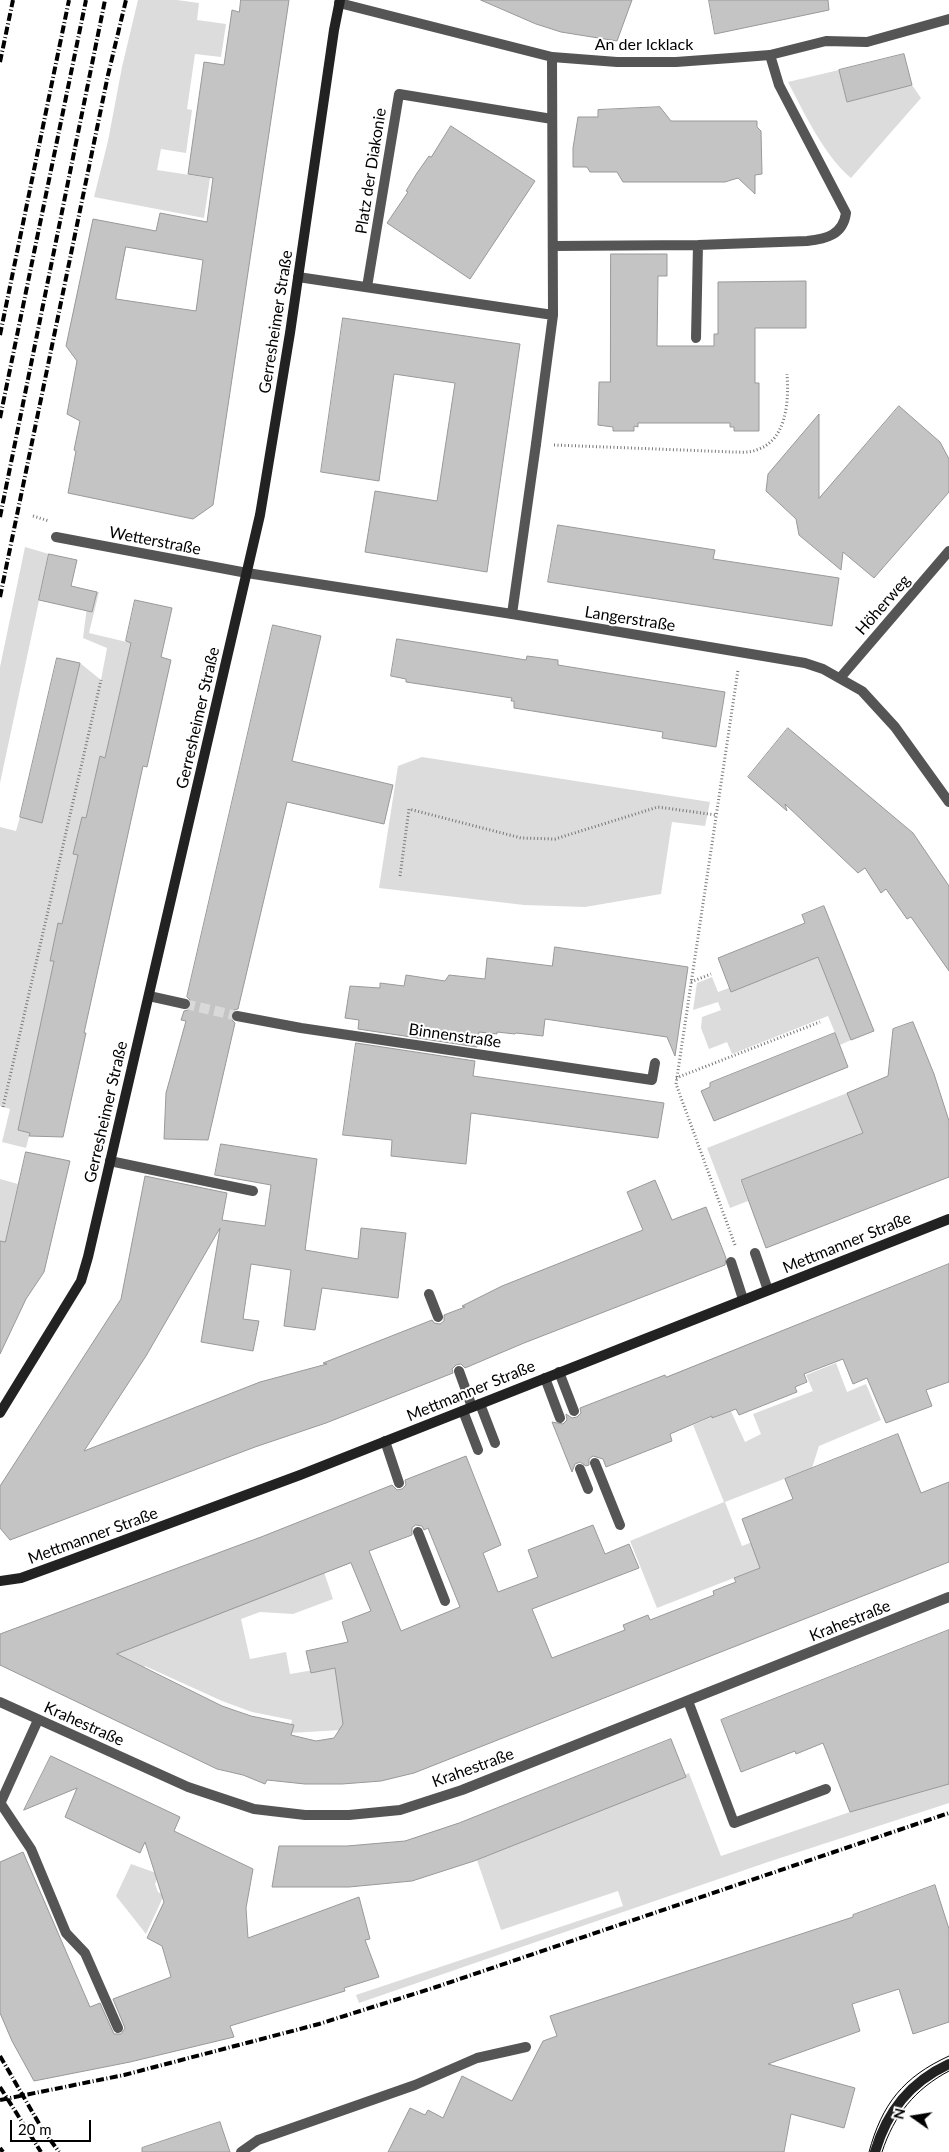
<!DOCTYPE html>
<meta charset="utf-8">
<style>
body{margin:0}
#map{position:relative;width:949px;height:2152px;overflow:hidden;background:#fff;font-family:Lato,sans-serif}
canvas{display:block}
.north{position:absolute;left:889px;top:2092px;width:50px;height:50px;-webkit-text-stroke:4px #fff;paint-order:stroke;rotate:283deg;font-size:14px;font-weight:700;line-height:20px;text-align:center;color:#000}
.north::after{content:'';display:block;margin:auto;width:18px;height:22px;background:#000;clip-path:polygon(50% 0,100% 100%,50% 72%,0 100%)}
.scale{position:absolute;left:10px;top:2120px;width:81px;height:22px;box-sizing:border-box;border:2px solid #000;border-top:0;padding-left:6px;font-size:15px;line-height:18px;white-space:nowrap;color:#000;-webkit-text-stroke:4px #fff;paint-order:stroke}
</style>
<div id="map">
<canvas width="949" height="2152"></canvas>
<div class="north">N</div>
<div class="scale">20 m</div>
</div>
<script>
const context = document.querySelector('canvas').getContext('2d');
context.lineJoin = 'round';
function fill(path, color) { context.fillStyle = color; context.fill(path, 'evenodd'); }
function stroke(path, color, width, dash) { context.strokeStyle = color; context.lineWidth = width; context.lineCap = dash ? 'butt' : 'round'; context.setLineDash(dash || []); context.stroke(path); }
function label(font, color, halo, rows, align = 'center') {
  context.font = font + ' Lato,sans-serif'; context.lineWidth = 4; context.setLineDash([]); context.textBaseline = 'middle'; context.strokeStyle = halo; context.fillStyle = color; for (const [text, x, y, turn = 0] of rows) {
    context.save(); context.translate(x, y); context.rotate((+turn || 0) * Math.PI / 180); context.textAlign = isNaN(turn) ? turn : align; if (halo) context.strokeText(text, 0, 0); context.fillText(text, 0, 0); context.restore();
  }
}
const green = new Path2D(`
 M 138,0 L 177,0 L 199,3 L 197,20 L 226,24 L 221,57 L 195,54 L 187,109 L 192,110 L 186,153 L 161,149 L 157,170 L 210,178 L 204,218 L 94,197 L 108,141 L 122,67 Z
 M 839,70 L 847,102 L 912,85 L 921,98 L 851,178 C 825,157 803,111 788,82 Z
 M 25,547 L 49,554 L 0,783 L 0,667 Z
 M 89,591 L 99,592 L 89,633 L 131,643 L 105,758 L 100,756 L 86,818 L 82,817 L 73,854 L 78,855 L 64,916 L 62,924 L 58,924 L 50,960 L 54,961 L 18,1130 L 30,1133 L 26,1148 L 2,1142 L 10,1109 L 0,1106 L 0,827 L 16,831 L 20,817 L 42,822 L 80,663 L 101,680 L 107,648 L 83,638 Z
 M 422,757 L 710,802 L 705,826 L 672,822 L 661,894 L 585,907 L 524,905 L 379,888 L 398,766 Z
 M 811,938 L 851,1040 L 840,1045 L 828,1016 L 732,1054 L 727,1042 L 709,1049 L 701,1028 L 702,1017 L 721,1010 L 718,1002 L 693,1010 L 697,983 L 712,977 L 718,992 L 729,988 L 731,991 L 805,962 Z
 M 847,1093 L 863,1133 L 740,1180 L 748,1201 L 730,1208 L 707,1148 Z
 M 0,1179 L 18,1184 L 5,1242 L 0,1241 Z
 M 836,1363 L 847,1392 L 866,1384 L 881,1420 L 819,1446 L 812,1468 L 725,1502 L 742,1546 L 760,1539 L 790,1556 L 657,1608 L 630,1541 L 724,1502 L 693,1425 L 730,1409 L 745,1442 L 761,1434 L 753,1414 L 813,1391 L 806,1375 Z
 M 324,1572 L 333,1599 L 293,1614 L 260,1612 L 241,1619 L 250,1659 L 286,1652 L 290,1674 L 355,1663 L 342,1730 L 289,1733 L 292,1720 L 252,1712 L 222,1701 L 145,1666 L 139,1679 L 99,1653 Z
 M 689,1773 L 721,1856 L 850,1812 L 949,1784 L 949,1803 L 768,1862 L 359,2003 L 356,1995 L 623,1906 L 618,1891 L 501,1930 L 477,1860 Z
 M 131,1864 L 159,1874 L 155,1884 L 158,1892 L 164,1895 L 146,1934 L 116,1896 Z`);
const building = new Path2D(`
 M 241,0 L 289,0 L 213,505 L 193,519 L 68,493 L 76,451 L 74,450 L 80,421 L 67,414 L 77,361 L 66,346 L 93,219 L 156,231 L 160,213 L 207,222 L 213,178 L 188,174 L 204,62 L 224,65 L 232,10 L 239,12 ZM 126,247 L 203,260 L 196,311 L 116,299 Z
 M 481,0 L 632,0 L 617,41 L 561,32 L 536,24 Z
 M 709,0 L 828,0 L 829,10 L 715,34 Z
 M 904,54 L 912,85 L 847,102 L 839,70 Z
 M 660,107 L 671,121 L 757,121 L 757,127 L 761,131 L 762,174 L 755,175 L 755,194 L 738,178 L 725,182 L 623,182 L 617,172 L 590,172 L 587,167 L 573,167 L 573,148 L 578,117 L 598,117 L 598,110 Z
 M 451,126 L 535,181 L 470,279 L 387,223 L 408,192 L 406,191 L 417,173 L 429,156 L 431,157 Z
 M 611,254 L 667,254 L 667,276 L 658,276 L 657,346 L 714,346 L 714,334 L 718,334 L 718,282 L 806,281 L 806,328 L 755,328 L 755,383 L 759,383 L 759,431 L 734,431 L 734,427 L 730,427 L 730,423 L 638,423 L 638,427 L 634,426 L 634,431 L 613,431 L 613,427 L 598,425 L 599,382 L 610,382 Z
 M 343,318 L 520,344 L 487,572 L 365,552 L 375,491 L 437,501 L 455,383 L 394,374 L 379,481 L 321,472 Z
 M 899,406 L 940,442 L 949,459 L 949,492 L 874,578 L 843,552 L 841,570 L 799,535 L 796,519 L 766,491 L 768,474 L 819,414 L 819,498 Z
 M 558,525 L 715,550 L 713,559 L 839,578 L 832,626 L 548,582 Z
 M 49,554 L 77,560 L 71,586 L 97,592 L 92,612 L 39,600 Z
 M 135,600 L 172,608 L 161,657 L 171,660 L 147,767 L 143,766 L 84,1033 L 86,1033 L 63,1137 L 29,1136 L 30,1133 L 18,1130 L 54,961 L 50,961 L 58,923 L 62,924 L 78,855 L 73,854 L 82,817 L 86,818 L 100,756 L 105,758 L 131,643 L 126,641 Z
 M 273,625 L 321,636 L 292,761 L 393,785 L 384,824 L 287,802 L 238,1009 L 234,1010 L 230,1014 L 231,1019 L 235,1023 L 208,1140 L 164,1139 L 166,1093 L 186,1021 L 181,1020 L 184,1011 L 188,1010 L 192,1006 L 191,1001 L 187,997 Z
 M 397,639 L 526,660 L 527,656 L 558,660 L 558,665 L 725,692 L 716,747 L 662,738 L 663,732 L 514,708 L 514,701 L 511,701 L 512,698 L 406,682 L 406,679 L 391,676 Z
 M 57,658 L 80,663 L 42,823 L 20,817 Z
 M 788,728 L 913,833 L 949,886 L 949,971 L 911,917 L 907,919 L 886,889 L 881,893 L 865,868 L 858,873 L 785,804 L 787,811 L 748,777 Z
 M 824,906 L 874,1031 L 851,1040 L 818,957 L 731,992 L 718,958 L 805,923 L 802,915 Z
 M 555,947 L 688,967 L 675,1056 L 667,1037 L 545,1019 L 543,1036 L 516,1033 L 515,1034 L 497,1032 L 497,1034 L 479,1032 L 477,1047 L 358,1029 L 359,1020 L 345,1018 L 350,986 L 380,988 L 380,983 L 404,986 L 406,975 L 445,981 L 449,975 L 485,979 L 487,958 L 552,966 Z
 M 913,1022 L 934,1074 L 949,1121 L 949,1177 L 766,1248 L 741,1180 L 863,1133 L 847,1093 L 888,1076 L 893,1029 Z
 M 835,1033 L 848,1067 L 714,1121 L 701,1091 L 710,1087 L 710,1083 Z
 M 356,1043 L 475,1061 L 473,1076 L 664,1103 L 658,1138 L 471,1113 L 466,1164 L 391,1156 L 392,1140 L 343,1135 Z
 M 221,1144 L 317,1159 L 305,1250 L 358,1259 L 361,1228 L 406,1233 L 398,1298 L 322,1288 L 315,1330 L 284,1326 L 291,1270 L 251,1264 L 243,1319 L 259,1321 L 253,1351 L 201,1342 L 220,1228 L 146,1356 L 84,1451 L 260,1382 L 327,1364 L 323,1363 L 432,1320 L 434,1323 L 440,1324 L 444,1321 L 444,1315 L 465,1307 L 462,1306 L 502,1286 L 643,1230 L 627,1192 L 655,1180 L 672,1220 L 706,1207 L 726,1258 L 725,1265 L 524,1343 L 465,1368 L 461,1364 L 456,1365 L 452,1369 L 453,1373 L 326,1423 L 255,1447 L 10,1540 L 0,1528 L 0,1486 L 121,1299 L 145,1176 L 227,1193 L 222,1220 L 265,1226 L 271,1185 L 215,1175 Z
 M 26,1152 L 70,1161 L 44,1272 L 26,1299 L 0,1354 L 0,1241 L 5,1242 Z
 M 949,1264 L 949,1382 L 926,1390 L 932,1406 L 886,1423 L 867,1378 L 853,1384 L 843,1359 L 804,1374 L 807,1382 L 795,1387 L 797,1392 L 739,1415 L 736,1409 L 712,1418 L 712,1416 L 670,1434 L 672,1441 L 606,1467 L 603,1459 L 593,1456 L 589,1459 L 589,1465 L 586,1466 L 580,1462 L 575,1464 L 572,1472 L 552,1422 L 563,1424 L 567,1420 L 566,1414 L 572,1418 L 577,1417 L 581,1413 L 580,1408 L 665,1375 L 666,1377 Z
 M 898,1434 L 921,1493 L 949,1482 L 949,1562 L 414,1773 L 381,1781 L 342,1784 L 305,1784 L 267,1780 L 265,1784 L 243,1775 L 217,1769 L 0,1665 L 0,1634 L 261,1537 L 392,1485 L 397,1490 L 402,1489 L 406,1485 L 405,1480 L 466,1456 L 501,1545 L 483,1553 L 498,1592 L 538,1577 L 528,1550 L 593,1525 L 605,1554 L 629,1544 L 639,1568 L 532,1609 L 552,1658 L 625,1630 L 623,1625 L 648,1615 L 650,1620 L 714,1595 L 713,1591 L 736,1582 L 734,1578 L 760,1568 L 742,1519 L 793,1499 L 785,1479 ZM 416,1525 L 422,1526 L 424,1530 L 428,1528 L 460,1607 L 401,1631 L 369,1551 L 412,1535 L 412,1528 ZM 351,1563 L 371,1611 L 342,1622 L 348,1642 L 306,1651 L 311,1673 L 335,1668 L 343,1724 L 334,1738 L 316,1741 L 291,1735 L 294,1725 L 251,1716 L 222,1706 L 117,1654 Z
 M 949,1630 L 949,1784 L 850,1812 L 823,1743 L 796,1754 L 795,1751 L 741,1772 L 721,1720 Z
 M 671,1739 L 686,1777 L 474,1861 L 412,1881 L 349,1887 L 272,1887 L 279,1846 L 347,1846 L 405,1841 L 459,1823 Z
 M 51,1756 L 180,1817 L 174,1831 L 253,1869 L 246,1908 L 248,1938 L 359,1897 L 370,1939 L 365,1940 L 379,1977 L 344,1988 L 345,1991 L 230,2026 L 234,2037 L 130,2062 L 34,2081 L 12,2041 L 0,2013 L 0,1862 L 23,1852 L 90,2007 L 100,2003 L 114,2034 L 121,2034 L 125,2028 L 113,1999 L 171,1977 L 162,1946 L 147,1938 L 164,1902 L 145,1842 L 140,1853 L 65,1817 L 77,1788 L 24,1810 Z
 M 935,1885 L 949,1929 L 949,2022 L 913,2034 L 899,1989 L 852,2004 L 860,2031 L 768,2064 L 855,2088 L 844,2128 L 791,2114 L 784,2152 L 388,2152 L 410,2108 L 425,2115 L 428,2110 L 443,2118 L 462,2076 L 512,2101 L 543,2041 L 557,2036 L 550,2016 L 853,1917 L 853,1915 Z
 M 220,2122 L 230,2152 L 142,2152 L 142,2148 Z`);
const streetTunnel = new Path2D(`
 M 185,1004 L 237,1016`);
const path = new Path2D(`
 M 554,445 L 733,452 C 740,452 749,453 756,450 C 787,441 789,401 787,374
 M 33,516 L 49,521
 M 400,876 L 409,809 L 521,838 L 555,839 L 658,807 L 716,815
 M 691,982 L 711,974
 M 676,1078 L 820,1022
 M 3,1107 L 101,680
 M 735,1245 L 676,1084 L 738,670`);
const lane = new Path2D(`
 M 553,246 L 698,245 L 807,241 C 826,239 843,235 846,213 L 779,85 L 770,55
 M 696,338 L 698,245
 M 512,614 L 536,444
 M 110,1161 L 253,1191
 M 755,1253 L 768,1290
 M 731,1262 L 743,1299
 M 429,1294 L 438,1317
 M 459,1371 L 472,1407
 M 559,1372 L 574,1411
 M 545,1378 L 560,1418
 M 480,1404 L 495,1443
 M 463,1411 L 478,1450
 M 385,1441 L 399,1483
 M 595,1463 L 620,1525
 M 580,1469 L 588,1489
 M 418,1532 L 445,1601
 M 688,1701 L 734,1823 L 826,1789
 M 0,1804 L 38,1720
 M 1,1804 L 31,1849 L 66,1933 L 85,1953 L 118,2028
 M 241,2152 L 258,2140 L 415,2085 L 477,2058 L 526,2047`);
const street = new Path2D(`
 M 339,3 L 552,57 L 617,62 L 676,62 L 731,58 L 770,55 L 826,41 L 867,42 L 949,19
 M 298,277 L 553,315 L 552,57
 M 367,287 L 399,94 L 552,119
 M 536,444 L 553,315
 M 56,537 L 247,573 L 512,614 L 805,663 L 823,669 L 862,691 L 895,727 L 949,802
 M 840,678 L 949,551
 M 149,996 L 185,1004
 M 237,1016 L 301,1028 L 652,1080 L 655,1063
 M 0,1702 L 188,1787 L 254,1809 L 305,1815 L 349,1815 L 400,1810 L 462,1790 L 949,1597`);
const secondary = new Path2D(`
 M 0,1413 L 81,1281 L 88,1257 L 260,515 L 290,333 L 334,30 L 340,0
 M 0,1581 L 21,1578 L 65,1562 L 300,1475 L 949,1219
 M 875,2152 C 887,2111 910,2082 949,2064`);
const tram = new Path2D(`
 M 869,2152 C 882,2104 903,2077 949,2056
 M 882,2152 C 894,2115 915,2089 949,2071`);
const rail = new Path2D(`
 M 0,62 L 13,0
 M 0,335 L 69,0
 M 0,418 L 86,0
 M 0,517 L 105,0
 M 0,597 L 108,75 L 126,0
 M 0,2056 L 41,2127 L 59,2152
 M 0,2087 L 41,2152
 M 0,2100 L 124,2075 L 319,2024 L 436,1987 L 949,1813
 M 0,2148 L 3,2152`);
const streetNames = [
 ["An der Icklack",644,45],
 ["Platz der Diakonie",371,171,-81],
 ["Gerresheimer Straße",276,322,-81],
 ["Wetterstraße",155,541,11],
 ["Höherweg",883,605,-49],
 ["Langerstraße",630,619,9],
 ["Gerresheimer Straße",198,718,-77],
 ["Binnenstraße",455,1036,8],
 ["Gerresheimer Straße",106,1112,-77],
 ["Mettmanner Straße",847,1243,-22],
 ["Mettmanner Straße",471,1391,-22],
 ["Mettmanner Straße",93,1536,-20],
 ["Krahestraße",850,1621,-22],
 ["Krahestraße",84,1724,24],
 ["Krahestraße",473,1768,-20]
];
fill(green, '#dcdcdc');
fill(building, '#c4c4c4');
stroke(building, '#999', 1);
stroke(streetTunnel, '#d9d9d9', 10, [10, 5]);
stroke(path, '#777', 3, [1, 2.5]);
stroke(lane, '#555', 10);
stroke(street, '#555', 10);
stroke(secondary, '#222', 10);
stroke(tram, '#000', 1);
stroke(rail, '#000', 4, [8, 2.5, 1, 2.5]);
label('16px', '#000', '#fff', streetNames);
</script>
